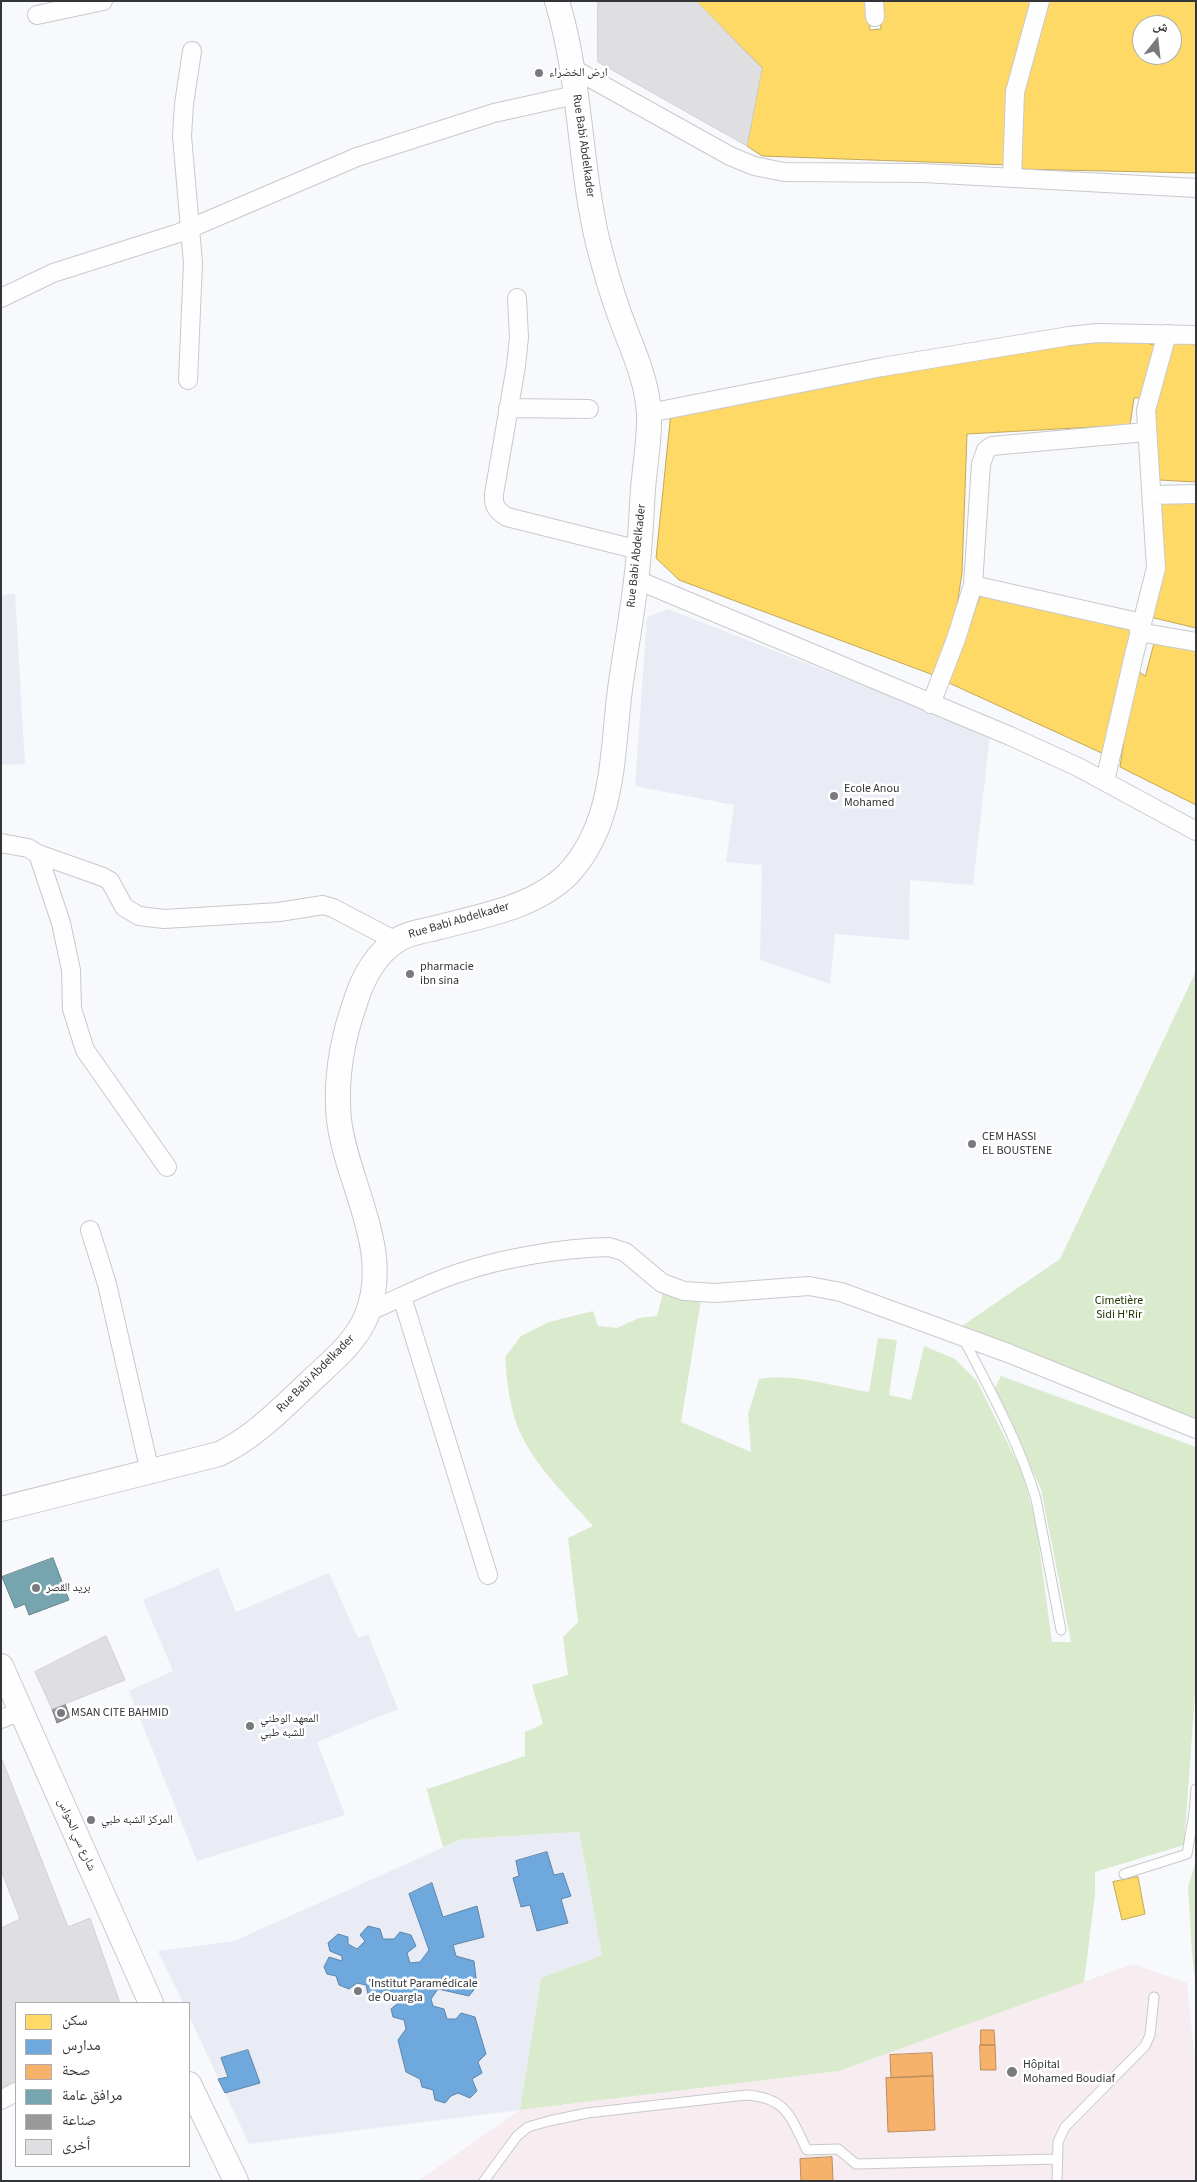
<!DOCTYPE html>
<meta charset="utf-8">
<style>
body{margin:0}
#map{position:relative;width:1197px;height:2182px;overflow:hidden;background:#f8f9fc;font-family:"Source Sans 3","Noto Naskh Arabic",sans-serif}
canvas{display:block}
.frame{position:absolute;inset:0;border:2px solid #343538;pointer-events:none}
.legend{position:absolute;left:15px;top:2002px;width:175px;height:165px;box-sizing:border-box;background:#fff;border:1px solid #aeaeaf;margin:0;padding:6px 9px;list-style:none;font-size:15px;color:#343538}
.legend li{display:flex;align-items:center;gap:10px;height:25px}
.legend b{width:25px;border:1px solid #aeaeaf}
.north{position:absolute;left:1132px;top:15px;width:50px;height:50px;box-sizing:border-box;background:#fff;border:1px solid #aeaeaf;border-radius:50%;rotate:16deg;font-size:14px;font-weight:700;line-height:20px;text-align:center;color:#343538}
.north::after{content:'';display:block;margin:auto;width:18px;height:22px;background:#797a7d;clip-path:polygon(50% 0,100% 100%,50% 72%,0 100%)}
</style>
<div id="map">
<canvas width="1197" height="2182"></canvas>
<div class="frame"></div>
<ul class="legend">
<li><b style="height:14px;background:#ffd966"></b>سكن</li>
<li><b style="height:14px;background:#6fa8dc"></b>مدارس</li>
<li><b style="height:14px;background:#f6b26b"></b>صحة</li>
<li><b style="height:14px;background:#76a5af"></b>مرافق عامة</li>
<li><b style="height:14px;background:#999"></b>صناعة</li>
<li><b style="height:14px;background:#dfdfe1"></b>أخرى</li>
</ul>
<div class="north">ش</div>
</div>
<script>
const context = document.querySelector('canvas').getContext('2d');
context.lineJoin = 'round';
function fill(path, color) { context.fillStyle = color; context.fill(path, 'evenodd'); }
function stroke(path, color, width, dash) { context.strokeStyle = color; context.lineWidth = width; context.lineCap = dash ? 'butt' : 'round'; context.setLineDash(dash || []); context.stroke(path); }
function label(font, color, halo, rows, align = 'center') {
  context.font = font + ' "Source Sans 3","Noto Naskh Arabic",sans-serif'; context.lineWidth = 5; context.setLineDash([]); context.textBaseline = 'middle'; context.strokeStyle = halo; context.fillStyle = color; for (const [text, x, y, turn = 0] of rows) {
    context.save(); context.translate(x, y); context.rotate((+turn || 0) * Math.PI / 180); context.textAlign = isNaN(turn) ? turn : align; if (halo) context.strokeText(text, 0, 0); context.fillText(text, 0, 0); context.restore();
  }
}
const built = new Path2D(`
 M 15,594 L 25,764 L 1,765 L 1,595 Z
 M 668,609 L 990,735 L 973,885 L 910,880 L 909,940 L 835,934 L 830,984 L 760,960 L 762,865 L 726,862 L 734,805 L 635,786 L 647,617 Z
 M 218,1568 L 236,1612 L 329,1573 L 358,1638 L 368,1634 L 398,1709 L 317,1742 L 345,1815 L 197,1861 L 129,1691 L 173,1671 L 143,1600 Z
 M 579,1832 L 602,1955 L 541,1978 L 520,2110 L 249,2144 L 189,2016 L 189,2003 L 183,2003 L 158,1951 L 234,1941 L 462,1839 Z`);
const medical = new Path2D(`
 M 1133,1964 L 1187,1983 L 1196,2073 L 1196,2181 L 418,2181 L 520,2110 L 839,2071 Z`);
const green = new Path2D(`
 M 1196,971 L 1196,1418 L 959,1328 L 1060,1259 Z
 M 665,1285 L 701,1300 L 681,1422 L 751,1452 L 748,1414 L 759,1379 C 794,1372 834,1387 869,1392 L 878,1338 L 897,1340 L 889,1395 L 911,1400 L 924,1346 L 955,1359 L 977,1381 L 1022,1472 L 1036,1523 L 1052,1642 L 1071,1642 L 1041,1489 L 994,1390 L 1001,1376 L 1196,1447 L 1196,1682 L 1184,1845 L 1095,1872 L 1095,1894 L 1084,1982 L 839,2071 L 520,2110 L 541,1978 L 602,1955 L 579,1832 L 462,1839 L 443,1847 L 426,1787 L 428,1789 L 525,1756 L 525,1732 L 543,1724 L 532,1685 L 568,1675 L 563,1637 L 578,1622 L 568,1538 L 593,1526 C 566,1495 532,1464 517,1425 C 509,1404 507,1380 505,1357 L 521,1336 L 549,1322 L 593,1311 L 598,1326 L 617,1328 L 639,1318 L 657,1316 Z
 M 1196,1860 L 1196,1988 L 1192,1954 L 1188,1887 Z`);
const homes = new Path2D(`
 M 696,1 L 868,1 L 870,30 L 881,29 L 879,1 L 1036,1 L 1008,165 L 762,156 L 747,146 L 762,68 Z
 M 1043,1 L 1196,1 L 1196,173 L 1016,169 L 1023,91 ZM 1142,25 L 1172,25 L 1172,55 L 1142,55 Z
 M 1126,338 L 1158,346 L 1144,398 L 1134,398 L 1130,425 L 967,434 L 962,573 L 955,619 L 936,676 L 679,580 L 656,558 L 671,412 L 1090,339 Z
 M 1174,342 L 1196,342 L 1196,482 L 1159,480 L 1153,413 Z
 M 1161,500 L 1196,501 L 1196,628 L 1150,617 L 1164,564 Z
 M 982,592 L 1132,627 L 1106,755 L 949,683 Z
 M 1155,641 L 1196,651 L 1196,805 L 1120,767 L 1127,720 L 1138,671 L 1145,676 Z
 M 1138,1877 L 1145,1914 L 1122,1920 L 1113,1882 Z`);
const schools = new Path2D(`
 M 547,1852 L 554,1875 L 563,1873 L 571,1896 L 561,1899 L 568,1923 L 537,1931 L 530,1905 L 521,1907 L 513,1878 L 519,1876 L 516,1861 Z
 M 432,1883 L 443,1917 L 477,1906 L 484,1937 L 453,1945 L 456,1956 L 474,1961 L 477,1986 L 469,1996 L 438,1989 L 431,1999 L 433,2006 L 444,2009 L 447,2019 L 456,2019 L 461,2013 L 475,2017 L 486,2054 L 478,2062 L 482,2073 L 472,2079 L 477,2091 L 470,2098 L 458,2093 L 451,2096 L 445,2103 L 435,2100 L 433,2090 L 422,2087 L 420,2079 L 406,2072 L 398,2040 L 406,2029 L 404,2020 L 393,2017 L 391,2009 L 399,2002 L 395,1993 L 386,1990 L 379,1997 L 368,1994 L 366,1985 L 357,1983 L 349,1989 L 339,1985 L 336,1976 L 327,1974 L 324,1967 L 329,1957 L 342,1961 L 342,1956 L 330,1951 L 328,1943 L 338,1934 L 348,1937 L 348,1944 L 357,1949 L 365,1941 L 360,1935 L 368,1926 L 380,1929 L 383,1939 L 394,1939 L 400,1932 L 411,1935 L 416,1946 L 407,1953 L 410,1963 L 420,1962 L 429,1950 L 409,1894 Z
 M 248,2050 L 260,2083 L 225,2093 L 218,2079 L 228,2077 L 221,2058 Z`);
const health = new Path2D(`
 M 981,2030 L 994,2030 L 995,2045 L 981,2045 Z
 M 980,2045 L 995,2045 L 996,2070 L 981,2070 Z
 M 932,2053 L 933,2076 L 891,2078 L 890,2055 Z
 M 933,2076 L 935,2130 L 888,2132 L 886,2078 Z
 M 832,2157 L 833,2181 L 801,2181 L 800,2159 Z`);
const public = new Path2D(`
 M 53,1558 L 69,1600 L 29,1615 L 25,1604 L 15,1608 L 2,1577 Z`);
const industry = new Path2D(`
 M 65,1704 L 70,1717 L 57,1723 L 52,1709 Z`);
const building = new Path2D(`
 M 598,1 L 696,1 L 762,68 L 747,146 L 598,62 Z
 M 106,1636 L 125,1680 L 52,1709 L 35,1672 Z
 M 1,1757 L 68,1927 L 90,1918 L 120,2003 L 16,2003 L 16,2083 L 1,2091 L 1,1928 L 20,1919 L 1,1870 Z`);
const lane = new Path2D(`
 M 963,1338 C 990,1390 1019,1442 1036,1499 L 1061,1630
 M 1124,1874 L 1187,1854 L 1194,1813 L 1196,1789
 M 484,2181 L 517,2136 L 528,2127 L 549,2121 L 587,2113 L 746,2095 C 788,2098 790,2117 807,2150 L 838,2149 L 856,2164 L 1056,2159
 M 1057,2181 L 1058,2142 L 1065,2127 L 1145,2046 L 1150,2035 L 1154,1997`);
const street = new Path2D(`
 M 874,1 L 875,17
 M 37,15 L 103,1
 M 572,68 L 730,156 L 754,166 L 784,172 L 923,173 L 1196,188
 M 1012,177 L 1015,92 L 1040,1
 M 1,298 L 53,273 L 179,233 L 357,157 L 494,113 L 575,95
 M 517,298 L 519,337 L 516,366 L 494,494 C 493,506 497,511 507,517 L 639,550
 M 188,380 L 193,263 L 182,136 L 184,104 L 192,51
 M 508,408 L 589,409
 M 649,413 L 882,367 L 1069,336 L 1097,333 L 1196,335
 M 1152,495 L 1196,494
 M 637,580 L 1010,736 L 1078,767 L 1196,831
 M 973,585 L 981,464 L 986,450 L 992,446 L 1146,432
 M 1139,632 L 1196,642
 M 931,704 L 956,639 L 973,585 L 1142,623
 M 1105,781 L 1134,655 L 1156,568 L 1146,410 L 1167,334
 M 1,843 L 28,848 L 38,854 L 61,923 L 71,970 L 72,1009 L 85,1050 L 167,1167
 M 38,854 L 103,877 L 110,881 L 124,907 L 139,916 L 164,919 L 279,912 L 323,905 L 333,908 L 396,941
 M 90,1230 L 107,1284 L 150,1472
 M 402,1297 L 488,1575
 M 368,1312 C 398,1299 427,1283 459,1273 C 502,1258 563,1248 609,1247 L 625,1252 L 662,1283 L 684,1291 L 715,1293 L 809,1286 L 841,1292 L 1008,1353 L 1196,1429
 M 1,1719 L 21,1711
 M 1,2100 L 16,2092`);
const secondary = new Path2D(`
 M 1,1509 L 219,1454 C 255,1437 282,1408 311,1381 C 331,1362 355,1343 366,1317 C 394,1251 347,1185 339,1120 C 335,1080 342,1040 355,1003 C 362,980 375,955 396,941 C 407,933 423,931 436,928 C 480,916 534,908 568,874 C 585,856 597,832 604,807 C 615,767 615,723 621,682 C 626,648 632,615 636,581 C 640,551 641,519 643,489 C 645,464 650,438 649,413 C 647,381 634,353 623,324 C 613,298 605,270 598,243 C 579,163 581,80 557,1
 M 1,1666 L 151,2003
 M 189,2084 L 236,2181`);
const markers = [
 [539,73,5,"#797a7d"],
 [834,796,5,"#797a7d"],
 [410,974,5,"#797a7d"],
 [972,1144,5,"#797a7d"],
 [36,1588,5,"#797a7d"],
 [61,1713,5,"#797a7d"],
 [250,1726,5,"#797a7d"],
 [91,1820,5,"#797a7d"],
 [358,1991,5,"#797a7d"],
 [1012,2072,6,"#797a7d"]
];
const poiNames = [
 ["ارض الخضراء",549,73],
 ["Ecole Anou",844,789],
 ["Mohamed",844,803],
 ["pharmacie",420,967],
 ["ibn sina",420,981],
 ["CEM HASSI",982,1137],
 ["EL BOUSTENE",982,1151],
 ["بريد القصر",46,1588],
 ["MSAN CITE BAHMID",71,1713],
 ["المعهد الوطني",260,1719],
 ["للشبه طبي",260,1733],
 ["المركز الشبه طبي",101,1820],
 ["’Institut Paramédicale",368,1984],
 ["de Ouargla",368,1998],
 ["Hôpital",1023,2065],
 ["Mohamed Boudiaf",1023,2079]
];
const streetNames = [
 ["Rue Babi Abdelkader",583,146,82],
 ["Rue Babi Abdelkader",637,556,-84],
 ["Rue Babi Abdelkader",459,921,-16],
 ["Rue Babi Abdelkader",316,1374,-45],
 ["شارع سي الحواس",76,1835,66]
];
const parkNames = [
 ["Cimetière",1119,1301],
 ["Sidi H'Rir",1119,1315]
];
fill(built, '#eaecf5');
fill(medical, '#f7ecef');
fill(green, '#daebcd');
fill(homes, '#ffd966');
stroke(homes, '#c2a858', 1);
fill(schools, '#6fa8dc');
stroke(schools, '#5d86ab', 1);
fill(health, '#f6b26b');
stroke(health, '#bc8c5c', 1);
fill(public, '#76a5af');
stroke(public, '#62838b', 1);
fill(industry, '#999');
stroke(industry, '#7b7b7c', 1);
fill(building, '#dfdfe1');
stroke(building, '#d2d1d3', 1);
stroke(lane, '#c9c9cc', 11);
stroke(street, '#c9c9cc', 20);
stroke(secondary, '#c9c9cc', 26);
stroke(lane, '#fefeff', 9);
stroke(street, '#fefeff', 18);
stroke(secondary, '#fefeff', 24);
for (const [x, y, r, color] of markers) { const dot = new Path2D(); dot.arc(x, y, r, 0, 2 * Math.PI); context.fillStyle = color; context.fill(dot); stroke(dot, '#fff', 2); }
label('12px', '#343538', '#fff', poiNames, 'left');
label('12px', '#343538', '#fff', streetNames);
label('12px', '#223900', '#fff', parkNames);
</script>
